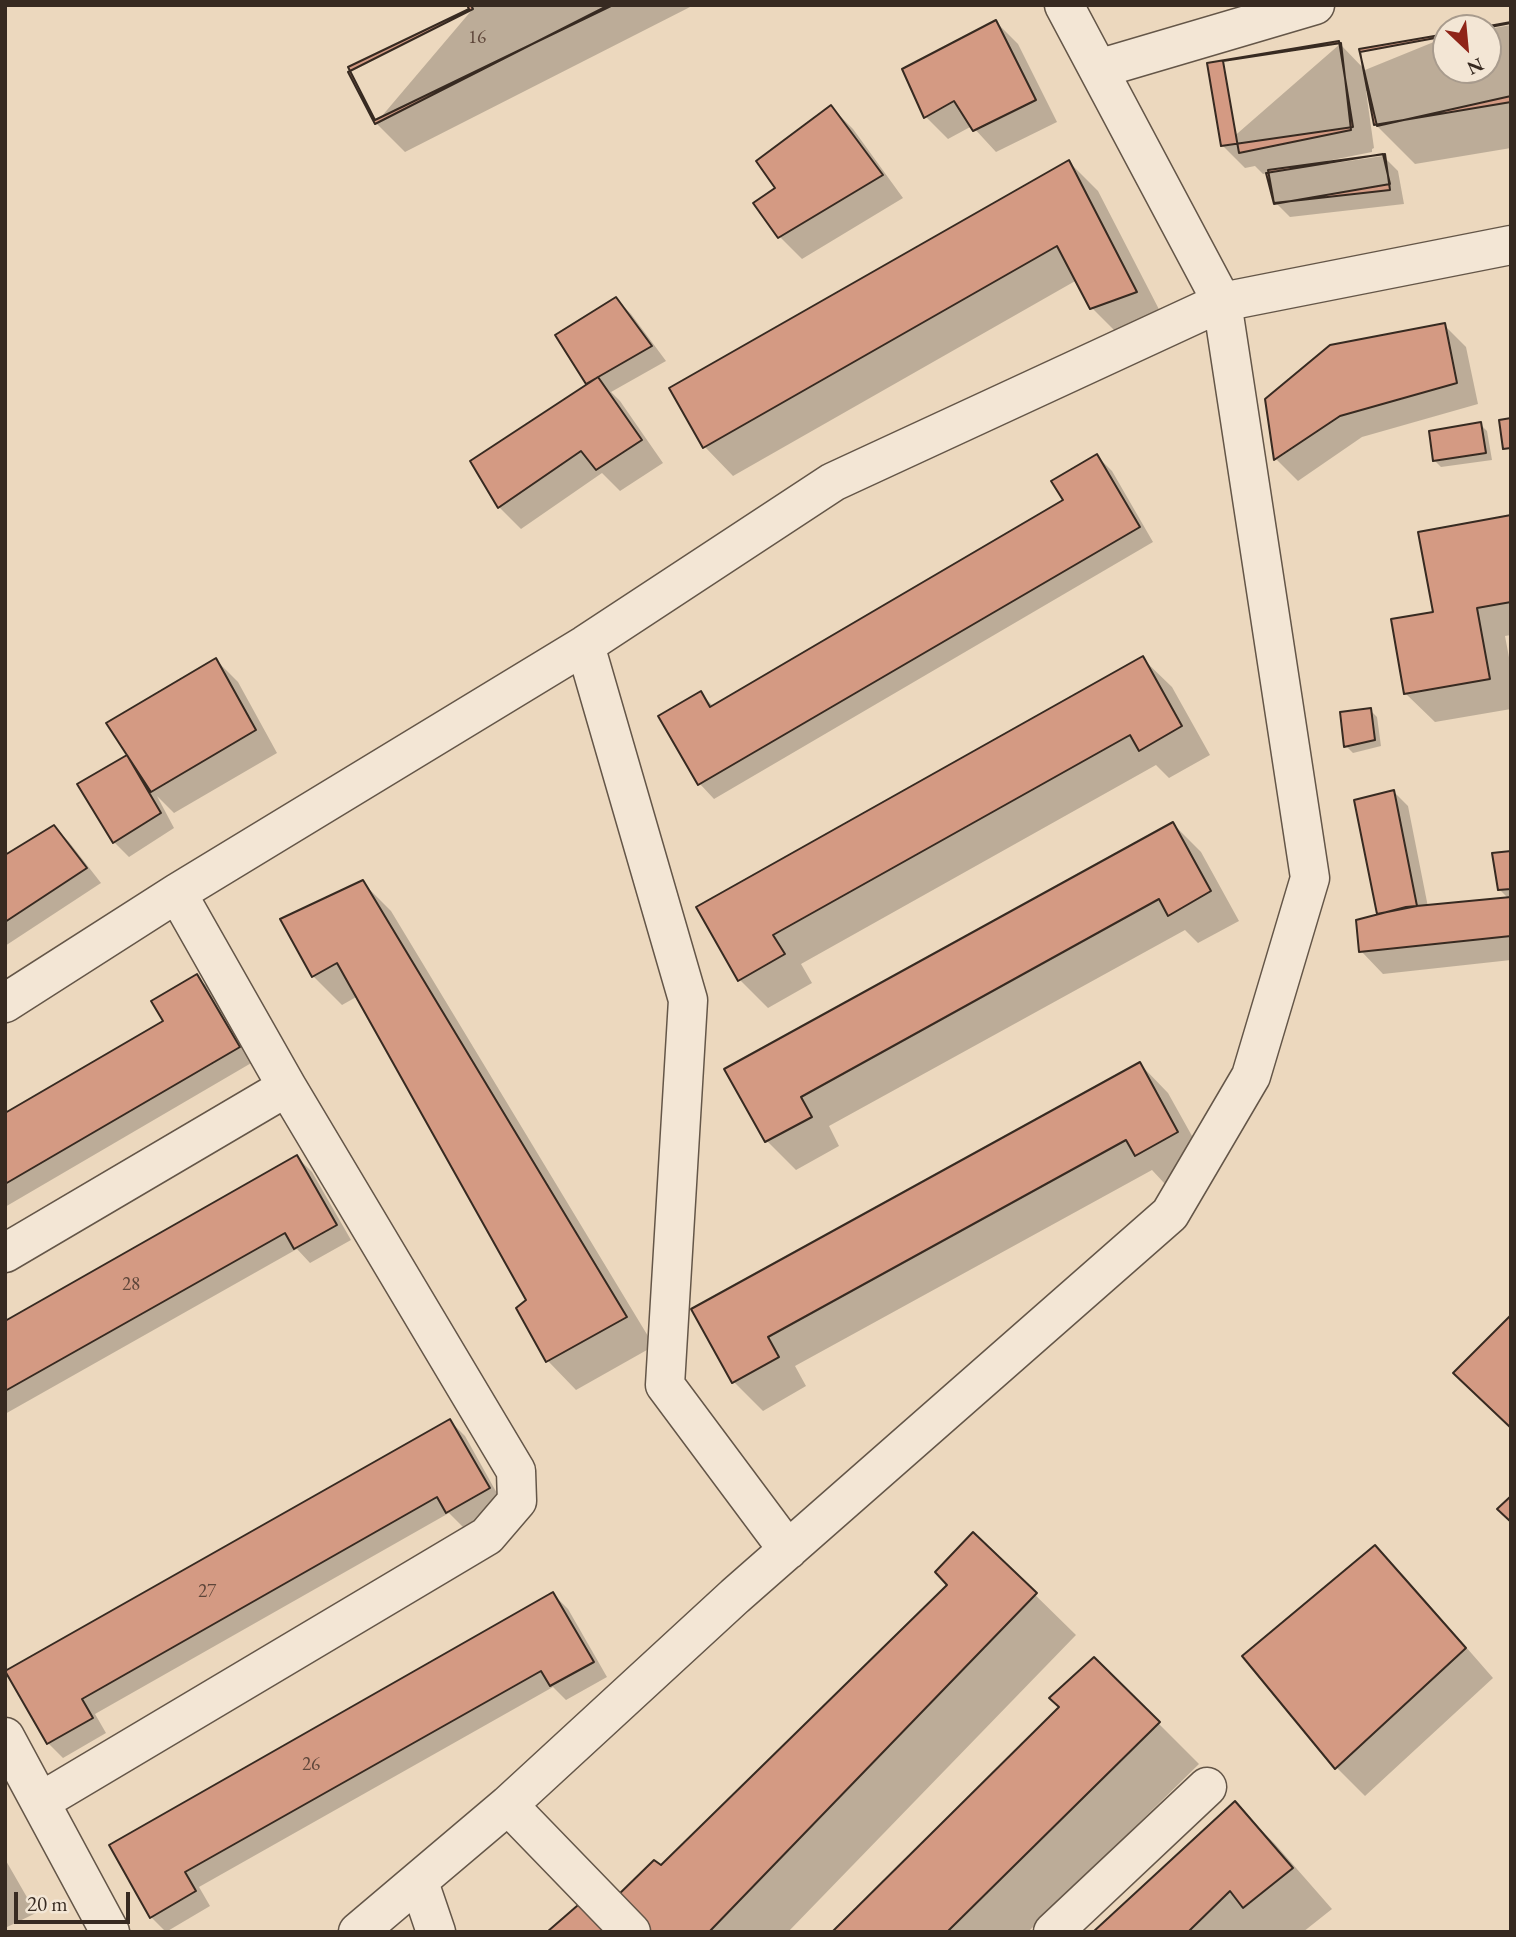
<!DOCTYPE html>
<style>
body{margin:0}
#map{position:relative;width:1516px;height:1937px;overflow:hidden;background:#ecd8be;font-family:"EB Garamond",serif}
canvas{display:block}
.frame{position:absolute;inset:0;border:7px solid #372a21;pointer-events:none}
.north{position:absolute;left:1432px;top:14px;width:70px;height:70px;box-sizing:border-box;background:#f3e6d5;border:2px solid #a89b8d;border-radius:50%;rotate:154deg;font-size:19px;font-weight:700;line-height:28px;text-align:center;color:#372a21}
.north::after{content:'';display:block;margin:auto;width:24px;height:32px;background:#8f2418;clip-path:polygon(50% 0,100% 100%,50% 72%,0 100%)}
.scale{position:absolute;left:14px;top:1892px;width:116px;height:32px;box-sizing:border-box;border:4px solid #372a21;border-top:0;padding-left:9px;font-size:21px;line-height:24px;white-space:nowrap;color:#372a21;-webkit-text-stroke:5px #f3e6d5;paint-order:stroke}
</style>
<div id="map">
<canvas width="1516" height="1937"></canvas>
<div class="frame"></div>
<div class="north">N</div>
<div class="scale">20 m</div>
</div>
<script>
const context = document.querySelector('canvas').getContext('2d');
context.lineJoin = 'round';
function fill(path, color) { context.fillStyle = color; context.fill(path, 'evenodd'); }
function stroke(path, color, width, dash) { context.strokeStyle = color; context.lineWidth = width; context.lineCap = dash ? 'butt' : 'round'; context.setLineDash(dash || []); context.stroke(path); }
function label(font, color, halo, rows, align = 'center') {
  context.font = font + ' "EB Garamond",serif'; context.lineWidth = 7; context.setLineDash([]); context.textBaseline = 'middle'; context.strokeStyle = halo; context.fillStyle = color; for (const [text, x, y, turn = 0] of rows) {
    context.save(); context.translate(x, y); context.rotate((+turn || 0) * Math.PI / 180); context.textAlign = isNaN(turn) ? turn : align; if (halo) context.strokeText(text, 0, 0); context.fillText(text, 0, 0); context.restore();
  }
}
const shadow = new Path2D(`
 M 468,5 L 694,5 L 405,152 L 376,123 L 471,11 Z
 M 996,22 L 1018,44 L 1057,122 L 996,152 L 972,126 L 948,139 L 926,117 Z
 M 1511,25 L 1511,148 L 1415,164 L 1375,124 L 1369,91 L 1366,91 L 1374,148 L 1372,149 L 1372,152 L 1327,161 L 1328,164 L 1383,156 L 1398,171 L 1404,204 L 1290,217 L 1275,202 L 1268,173 L 1263,174 L 1255,166 L 1245,168 L 1223,146 L 1340,44 L 1365,70 L 1446,37 L 1446,70 L 1488,70 L 1488,29 Z
 M 831,107 L 853,129 L 903,198 L 802,259 L 780,237 L 777,188 Z
 M 1069,162 L 1098,191 L 1165,321 L 1121,337 L 1092,308 L 1077,280 L 733,476 L 705,447 Z
 M 616,299 L 631,314 L 666,361 L 611,392 L 620,401 L 663,463 L 620,491 L 602,473 L 521,529 L 499,507 L 589,385 L 587,383 Z
 M 1444,325 L 1466,347 L 1478,404 L 1362,437 L 1298,481 L 1276,459 L 1267,400 Z
 M 1480,424 L 1487,431 L 1492,460 L 1441,467 L 1434,460 Z
 M 1097,456 L 1112,471 L 1153,542 L 714,799 L 700,784 L 660,717 L 700,693 L 714,707 L 1065,501 Z
 M 1511,517 L 1511,635 L 1505,636 L 1511,668 L 1511,709 L 1435,722 L 1406,694 L 1435,613 Z
 M 1143,659 L 1172,687 L 1210,755 L 1169,778 L 1156,765 L 801,964 L 812,983 L 768,1008 L 739,979 L 699,908 Z
 M 216,660 L 238,682 L 277,753 L 174,813 L 157,796 L 174,828 L 129,857 L 114,842 L 79,785 L 129,756 Z
 M 1370,710 L 1377,717 L 1381,746 L 1353,753 L 1346,746 Z
 M 1394,792 L 1408,806 L 1428,907 L 1509,899 L 1499,889 L 1511,852 L 1511,960 L 1383,974 L 1361,951 L 1381,915 L 1379,913 Z
 M 1173,824 L 1201,852 L 1239,921 L 1198,943 L 1185,930 L 829,1126 L 839,1146 L 796,1170 L 767,1141 L 727,1069 Z
 M 54,827 L 69,842 L 101,883 L 5,946 L 5,857 Z
 M 362,882 L 391,911 L 654,1346 L 576,1390 L 548,1361 L 529,1301 L 358,996 L 342,1005 L 313,976 L 283,920 Z
 M 197,977 L 212,991 L 253,1062 L 5,1207 L 5,1115 L 165,1022 Z
 M 1140,1064 L 1168,1093 L 1206,1161 L 1165,1184 L 1152,1170 L 795,1366 L 806,1386 L 763,1411 L 734,1382 L 694,1310 Z
 M 297,1157 L 312,1172 L 351,1240 L 310,1263 L 297,1249 L 5,1414 L 5,1323 Z
 M 450,1421 L 465,1436 L 503,1504 L 463,1527 L 449,1513 L 95,1714 L 106,1733 L 63,1758 L 48,1743 L 7,1672 Z
 M 974,1535 L 1076,1635 L 788,1932 L 651,1932 L 618,1898 L 661,1868 L 950,1585 Z
 M 1375,1547 L 1404,1576 L 1493,1678 L 1365,1796 L 1337,1768 L 1245,1657 Z
 M 553,1594 L 568,1609 L 607,1677 L 566,1700 L 553,1687 L 199,1887 L 210,1906 L 166,1932 L 151,1917 L 111,1845 Z
 M 1094,1659 L 1199,1764 L 1028,1932 L 834,1932 L 1062,1708 Z
 M 1235,1804 L 1275,1844 L 1332,1909 L 1303,1932 L 1096,1932 Z
 M 5,1859 L 36,1913 L 5,1928 Z`);
const building = new Path2D(`
 M 467,5 L 613,5 L 375,120 L 348,67 L 469,9 Z
 M 471,5 L 609,5 L 375,124 L 348,72 L 473,9 Z
 M 996,20 L 1036,100 L 973,131 L 954,101 L 924,118 L 902,69 Z
 M 1511,22 L 1511,96 L 1377,126 L 1359,49 L 1446,34 L 1446,70 L 1488,70 L 1488,28 L 1478,28 Z
 M 1511,23 L 1511,102 L 1374,125 L 1360,52 L 1446,36 L 1446,70 L 1488,70 L 1488,28 L 1485,28 Z
 M 1339,41 L 1353,127 L 1221,146 L 1207,63 Z
 M 1341,43 L 1351,130 L 1239,153 L 1223,61 Z
 M 831,105 L 883,175 L 778,238 L 753,203 L 775,188 L 756,161 Z
 M 1383,154 L 1390,184 L 1274,204 L 1266,173 Z
 M 1385,154 L 1390,190 L 1274,203 L 1268,170 Z
 M 1069,160 L 1137,292 L 1090,309 L 1057,246 L 703,448 L 669,388 Z
 M 616,297 L 652,346 L 586,384 L 555,335 Z
 M 1445,323 L 1457,383 L 1340,416 L 1274,460 L 1265,399 L 1330,345 Z
 M 598,377 L 642,440 L 596,470 L 581,451 L 498,508 L 470,461 Z
 M 1511,418 L 1511,448 L 1503,449 L 1499,420 Z
 M 1481,422 L 1486,453 L 1433,461 L 1429,431 Z
 M 1097,454 L 1140,527 L 698,785 L 658,716 L 701,691 L 710,707 L 1063,500 L 1051,481 Z
 M 1511,515 L 1511,602 L 1477,608 L 1490,679 L 1404,694 L 1391,619 L 1433,612 L 1418,532 Z
 M 1143,656 L 1182,726 L 1139,751 L 1130,735 L 773,935 L 785,954 L 738,981 L 696,907 Z
 M 216,658 L 256,730 L 151,792 L 106,723 Z
 M 1371,708 L 1375,740 L 1344,747 L 1340,712 Z
 M 127,755 L 161,813 L 113,843 L 77,784 Z
 M 1394,790 L 1417,906 L 1377,914 L 1354,800 Z
 M 1173,822 L 1211,891 L 1168,916 L 1159,899 L 801,1097 L 812,1117 L 765,1142 L 724,1069 Z
 M 54,825 L 87,868 L 5,922 L 5,855 Z
 M 1511,851 L 1511,889 L 1498,890 L 1492,853 Z
 M 363,880 L 627,1317 L 546,1362 L 516,1308 L 526,1300 L 337,963 L 312,977 L 280,919 Z
 M 1511,897 L 1511,936 L 1359,952 L 1356,920 L 1406,907 Z
 M 197,974 L 240,1047 L 5,1184 L 5,1113 L 163,1021 L 151,1001 Z
 M 1140,1062 L 1178,1132 L 1135,1156 L 1126,1140 L 768,1337 L 779,1357 L 732,1383 L 691,1309 Z
 M 297,1155 L 337,1225 L 294,1249 L 285,1233 L 5,1391 L 5,1321 Z
 M 1511,1315 L 1511,1428 L 1453,1373 Z
 M 450,1419 L 490,1488 L 446,1513 L 437,1497 L 82,1699 L 93,1718 L 47,1744 L 5,1671 Z
 M 1511,1496 L 1511,1522 L 1497,1509 Z
 M 973,1532 L 1037,1593 L 709,1932 L 652,1932 L 615,1898 L 654,1860 L 661,1865 L 947,1585 L 935,1572 Z
 M 1375,1545 L 1466,1648 L 1335,1769 L 1242,1656 Z
 M 553,1592 L 594,1662 L 550,1686 L 541,1671 L 185,1872 L 196,1891 L 150,1918 L 109,1845 Z
 M 1094,1657 L 1160,1722 L 947,1932 L 832,1932 L 1059,1707 L 1049,1698 Z
 M 1235,1801 L 1293,1868 L 1243,1908 L 1230,1891 L 1188,1932 L 1093,1932 Z
 M 585,1899 L 613,1932 L 547,1932 Z`);
const minor = new Path2D(`
 M 1098,69 L 1315,5
 M 585,645 L 688,1000 L 665,1385 L 788,1550
 M 5,1003 L 177,893 L 585,645 L 833,482 L 1222,302 L 1511,245
 M 5,1253 L 287,1087
 M 5,1737 L 110,1932
 M 40,1802 L 487,1536 L 517,1501 L 516,1471 L 287,1087 L 177,893
 M 508,1805 L 631,1932
 M 419,1882 L 436,1932
 M 358,1932 L 508,1805 L 735,1596 L 1170,1214 L 1251,1076 L 1310,878 L 1222,302 L 1064,5
 M 1053,1932 L 1207,1787`);
const numberNames = [
 ["16",477,38],
 ["28",131,1285],
 ["27",207,1592],
 ["26",311,1765]
];
fill(shadow, '#0003');
fill(building, '#d49a83');
stroke(building, '#372a21', 2);
stroke(minor, '#645648', 41);
stroke(minor, '#f3e6d5', 38);
label('19px', '#5e463a', null, numberNames);
</script>
